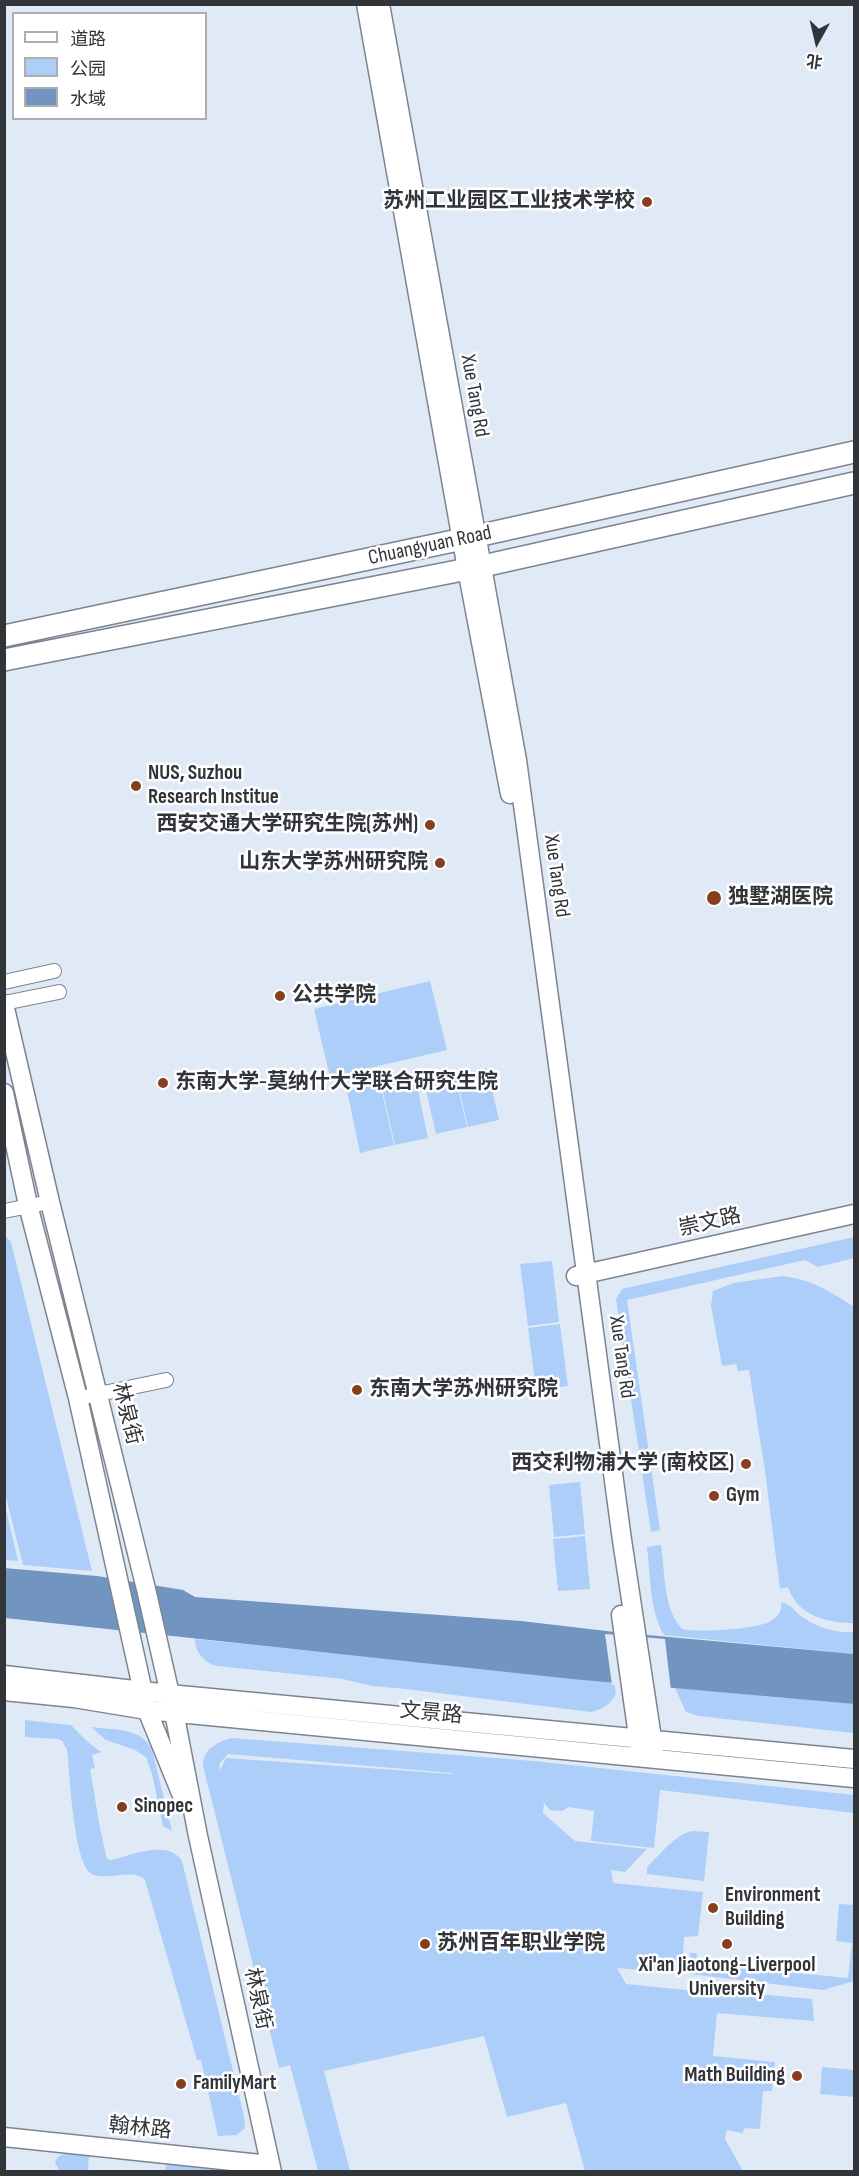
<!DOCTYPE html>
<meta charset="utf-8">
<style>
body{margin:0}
#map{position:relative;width:859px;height:2176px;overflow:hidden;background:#e0eaf7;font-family:"Sofia Sans Condensed","Noto Sans SC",sans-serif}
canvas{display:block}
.frame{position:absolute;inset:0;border:6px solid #313539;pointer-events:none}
.legend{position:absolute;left:12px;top:12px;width:195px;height:108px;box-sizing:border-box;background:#fff;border:2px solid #adaeb0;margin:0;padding:8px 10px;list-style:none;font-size:18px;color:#313539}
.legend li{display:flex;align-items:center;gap:12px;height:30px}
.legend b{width:30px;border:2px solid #adaeb0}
.north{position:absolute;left:787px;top:12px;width:60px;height:60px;-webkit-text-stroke:4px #fff;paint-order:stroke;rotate:188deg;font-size:16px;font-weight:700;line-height:24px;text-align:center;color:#313539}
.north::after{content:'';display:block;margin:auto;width:21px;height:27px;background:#313539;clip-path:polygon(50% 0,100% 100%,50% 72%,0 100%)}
</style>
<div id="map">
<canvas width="859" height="2176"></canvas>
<div class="frame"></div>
<ul class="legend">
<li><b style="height:8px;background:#fff"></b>道路</li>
<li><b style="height:16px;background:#accef8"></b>公园</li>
<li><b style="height:16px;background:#7195c0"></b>水域</li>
</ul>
<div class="north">北</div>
</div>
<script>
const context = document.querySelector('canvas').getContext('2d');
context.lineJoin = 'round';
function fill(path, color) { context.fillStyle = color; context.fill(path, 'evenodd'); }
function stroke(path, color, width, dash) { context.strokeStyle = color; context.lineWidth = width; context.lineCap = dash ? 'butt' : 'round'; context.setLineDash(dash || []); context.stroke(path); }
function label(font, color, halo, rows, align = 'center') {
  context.font = font + ' "Sofia Sans Condensed","Noto Sans SC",sans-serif'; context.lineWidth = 5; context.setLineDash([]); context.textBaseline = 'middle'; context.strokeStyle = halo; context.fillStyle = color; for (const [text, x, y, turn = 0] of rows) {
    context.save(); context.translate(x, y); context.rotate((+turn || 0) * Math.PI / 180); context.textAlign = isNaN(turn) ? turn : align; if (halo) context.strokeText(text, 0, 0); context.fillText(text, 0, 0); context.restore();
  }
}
const green = new Path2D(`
 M 430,981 L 447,1050 L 330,1077 L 314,1009 Z
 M 487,1068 L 499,1120 L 468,1127 L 456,1075 Z
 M 455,1075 L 467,1127 L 436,1134 L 424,1082 Z
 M 415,1076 L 428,1138 L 395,1145 L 381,1084 Z
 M 380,1084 L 394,1145 L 360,1153 L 347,1091 Z
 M 4,1234 L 11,1242 L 92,1571 L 23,1565 L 4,1489 Z
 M 854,1237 L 854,1258 L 818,1267 L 805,1260 L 627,1300 L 660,1530 L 651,1532 L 616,1299 L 622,1289 Z
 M 552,1261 L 559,1322 L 528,1326 L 520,1264 Z
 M 783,1276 C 812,1280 830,1291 854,1307 L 854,1623 C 828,1623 797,1616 788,1587 L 780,1589 L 765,1471 L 749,1370 L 738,1371 L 736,1364 L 722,1366 L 711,1306 L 713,1291 L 733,1283 Z
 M 560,1324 L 568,1386 L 536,1390 L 528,1328 Z
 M 580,1482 L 585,1534 L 554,1537 L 549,1485 Z
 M 5,1505 L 18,1561 L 5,1560 Z
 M 585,1536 L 590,1589 L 558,1591 L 553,1539 Z
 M 661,1545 C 665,1572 663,1608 682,1629 C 700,1633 750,1629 767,1623 C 776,1619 783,1612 781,1602 C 791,1603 795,1613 804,1618 C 818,1628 837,1633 854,1632 L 854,1654 L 664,1635 C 650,1613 650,1573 647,1547 Z
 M 195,1639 L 614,1682 L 616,1694 C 610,1705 603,1709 591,1712 L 406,1689 L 372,1686 L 343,1679 L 217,1666 C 204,1663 195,1652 195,1639 Z
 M 675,1688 L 854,1704 L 854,1733 L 698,1716 L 686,1712 Z
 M 25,1720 L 71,1725 C 77,1731 94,1749 102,1752 L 92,1755 L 95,1768 L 90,1769 L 100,1828 L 107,1859 L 111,1860 C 131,1855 169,1839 182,1861 L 244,2116 L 245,2128 L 237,2135 L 218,2136 L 201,2060 L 197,2060 L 145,1880 C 134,1869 116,1878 101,1876 C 95,1876 89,1874 86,1868 C 73,1846 70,1778 67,1750 L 62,1741 L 58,1739 L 25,1737 Z
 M 91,1727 C 112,1730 142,1727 152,1750 L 172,1831 L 163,1826 L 152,1774 L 146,1757 L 135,1750 L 106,1740 Z
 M 232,1738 L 534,1761 L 854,1795 L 854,1813 L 660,1790 L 654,1848 L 591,1841 L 594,1811 L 569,1807 L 562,1811 L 550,1810 L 544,1803 L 543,1813 L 575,1841 L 647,1849 L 625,1872 L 611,1870 L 613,1883 L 703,1892 L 698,1936 L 684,1937 L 682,1973 L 617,1968 L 626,1984 L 685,1990 L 701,1989 L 812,1999 L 814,2021 L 717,2013 L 713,2056 L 775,2062 L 772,2091 L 763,2091 L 760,2129 L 744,2128 L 743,2133 L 727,2130 L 725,2139 L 743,2171 L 585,2171 L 566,2103 L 507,2117 L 484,2036 L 324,2071 L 350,2171 L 318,2171 L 290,2065 L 279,2068 L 203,1766 C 203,1749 217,1742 232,1738 ZM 228,1754 L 452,1773 L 453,1774 L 226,1758 L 219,1772 L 220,1763 Z
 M 693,1831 L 709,1832 L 704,1881 L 647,1874 L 647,1867 C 659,1856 676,1833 693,1831 Z
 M 839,1904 L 854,1905 L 854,1981 L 823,1990 L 690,1974 L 690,1953 L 697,1953 L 696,1963 L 848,1978 L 852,1943 L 836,1941 Z
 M 822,2067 L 854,2070 L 854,2097 L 820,2094 Z
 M 70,2147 L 219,2165 L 236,2171 L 165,2171 L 166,2163 L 89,2155 L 88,2171 L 60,2171 L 55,2163 C 58,2154 62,2155 70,2153 Z`);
const water = new Path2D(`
 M 4,1568 L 97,1576 L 183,1590 L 195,1597 L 521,1621 L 615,1632 L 854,1654 L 854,1704 L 572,1679 L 5,1618 Z`);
const pier = new Path2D(`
 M 605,1634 L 665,1639 L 671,1691 L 612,1685 Z`);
const street = new Path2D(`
 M 4,982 L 54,971
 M 4,1003 L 59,992
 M 4,1211 L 50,1202
 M 89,1396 L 166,1380`);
const secondary = new Path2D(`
 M 366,4 L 467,569 L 510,794
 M 380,4 L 517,760 L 622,1540 L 655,1758
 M 4,1004 L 50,1202 L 146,1589 L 174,1712 L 198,1836 L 272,2172
 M 4,1093 L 28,1205 L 78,1398 L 147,1710 L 183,1798
 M 576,1276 L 854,1214
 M 621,1615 L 641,1757
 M 4,1675 L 169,1694 L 854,1759
 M 4,1691 L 74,1698 L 147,1710 L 854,1778
 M 4,2137 L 270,2165`);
const primary = new Path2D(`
 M 4,636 L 477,536 L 854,452
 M 4,660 L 483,566 L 854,483`);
const markers = [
 [647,202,6,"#863f1e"],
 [136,786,6,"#863f1e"],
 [430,825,6,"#863f1e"],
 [440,863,6,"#863f1e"],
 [714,898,8,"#863f1e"],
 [280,996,6,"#863f1e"],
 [163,1083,6,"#863f1e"],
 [357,1390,6,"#863f1e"],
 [746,1464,6,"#863f1e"],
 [714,1496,6,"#863f1e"],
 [122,1807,6,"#863f1e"],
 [713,1908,6,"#863f1e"],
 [425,1944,6,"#863f1e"],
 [727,1944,6,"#863f1e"],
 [797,2076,6,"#863f1e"],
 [181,2084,6,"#863f1e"]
];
const poiNames = [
 ["苏州工业园区工业技术学校",635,202,"right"],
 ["NUS, Suzhou",148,774],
 ["Research Institue",148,798],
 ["西安交通大学研究生院(苏州)",418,825,"right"],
 ["山东大学苏州研究院",428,863,"right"],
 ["独墅湖医院",728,898],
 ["公共学院",292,996],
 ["东南大学-莫纳什大学联合研究生院",175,1083],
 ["东南大学苏州研究院",369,1390],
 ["西交利物浦大学 (南校区)",734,1464,"right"],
 ["Gym",726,1496],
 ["Sinopec",134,1807],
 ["Environment",725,1896],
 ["Building",725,1920],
 ["苏州百年职业学院",437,1944],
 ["Xi'an Jiaotong-Liverpool",727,1966,"center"],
 ["University",727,1990,"center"],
 ["Math Building",785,2076,"right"],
 ["FamilyMart",193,2084]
];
const streetNames = [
 ["Xue Tang Rd",474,396,80],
 ["Chuangyuan Road",430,546,-12],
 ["Xue Tang Rd",556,876,82],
 ["崇文路",710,1223,-13],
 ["Xue Tang Rd",621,1357,82],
 ["林泉街",126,1414,76],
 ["文景路",431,1714,5],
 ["林泉街",257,1999,78],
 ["翰林路",140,2129,6]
];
fill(green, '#accef8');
fill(water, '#7195c0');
fill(pier, '#e0eaf7');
stroke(street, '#7c848f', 16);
stroke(secondary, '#7c848f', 21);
stroke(primary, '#7c848f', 24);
stroke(street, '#fff', 14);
stroke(secondary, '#fff', 18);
stroke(primary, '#fff', 21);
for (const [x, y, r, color] of markers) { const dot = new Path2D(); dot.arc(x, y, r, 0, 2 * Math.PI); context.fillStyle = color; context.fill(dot); stroke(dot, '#fff', 2); }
label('bold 21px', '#313539', '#fff', poiNames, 'left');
label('21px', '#313539', '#fff', streetNames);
</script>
